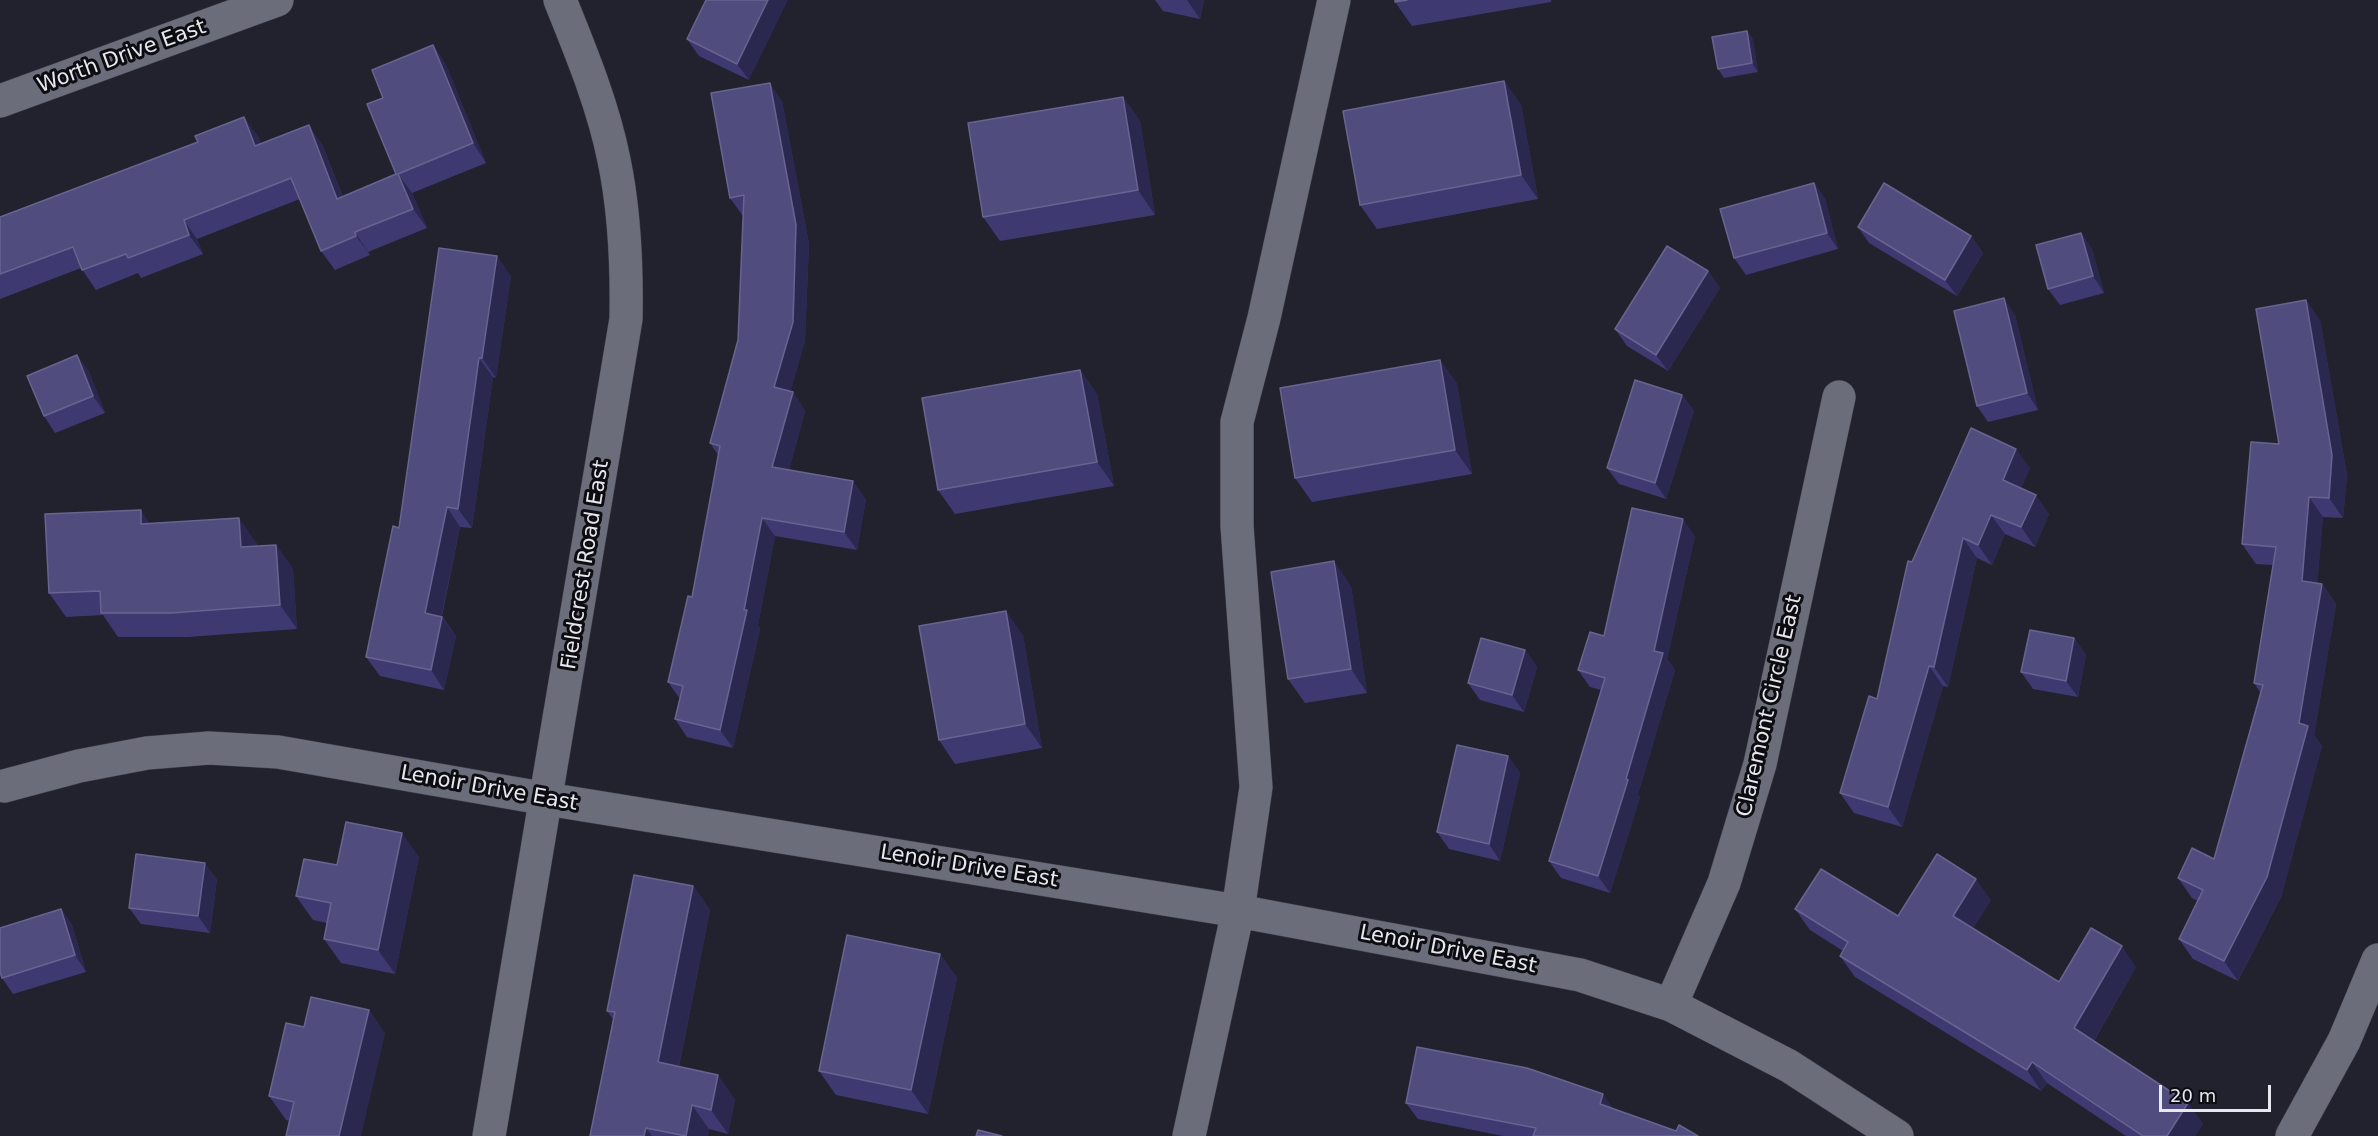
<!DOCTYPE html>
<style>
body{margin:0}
#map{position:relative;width:2378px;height:1136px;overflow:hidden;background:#21222d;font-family:"DejaVu Sans",sans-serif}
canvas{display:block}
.scale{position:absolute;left:2159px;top:1085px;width:112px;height:27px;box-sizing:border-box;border:3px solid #e7e7ef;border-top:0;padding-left:8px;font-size:18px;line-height:21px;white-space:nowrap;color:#e7e7ef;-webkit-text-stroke:4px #0c0c11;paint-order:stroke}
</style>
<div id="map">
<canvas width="2378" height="1136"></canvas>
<div class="scale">20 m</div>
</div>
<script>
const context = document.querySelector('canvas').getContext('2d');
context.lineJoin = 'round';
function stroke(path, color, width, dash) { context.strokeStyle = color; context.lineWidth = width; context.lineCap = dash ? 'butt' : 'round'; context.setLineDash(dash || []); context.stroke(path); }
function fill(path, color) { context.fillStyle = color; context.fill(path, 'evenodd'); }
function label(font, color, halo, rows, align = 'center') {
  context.font = font + ' "DejaVu Sans",sans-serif'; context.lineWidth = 6; context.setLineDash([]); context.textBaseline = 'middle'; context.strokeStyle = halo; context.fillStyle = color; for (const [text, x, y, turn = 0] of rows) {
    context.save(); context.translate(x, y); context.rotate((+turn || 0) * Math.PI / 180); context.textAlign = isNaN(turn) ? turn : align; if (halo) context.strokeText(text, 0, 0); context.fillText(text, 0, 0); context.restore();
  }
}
const street = new Path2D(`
 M 0,101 L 277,0
 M 4,786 L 79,766 L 147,753 L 209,748 L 278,752 L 547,799 L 1238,911 L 1580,975 L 1671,1005 L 1789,1066 L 1897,1136
 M 1671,1005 L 1724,883 L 1760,764 L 1839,397
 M 489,1136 L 626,319 C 627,266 625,213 614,160 C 603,105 581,52 560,0
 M 1189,1136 L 1238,911 L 1256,787 L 1237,526 L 1237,422 L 1264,318 L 1334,0
 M 2292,1136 L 2344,1041 L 2378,960`);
const wall = new Path2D(`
 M 706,0 L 749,80 L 699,56 L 687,39 Z
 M 1155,0 L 1204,0 L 1200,19 L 1163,11 Z
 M 1395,0 L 1551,0 L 1551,2 L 1412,26 L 1395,2 Z
 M 1747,31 L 1753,40 L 1758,72 L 1724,78 L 1718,69 Z
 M 433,45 L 446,65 L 486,163 L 412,193 L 427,228 L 368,252 L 370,255 L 335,270 L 321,251 L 300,199 L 197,239 L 203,254 L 141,278 L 138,273 L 96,290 L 81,268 L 0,299 L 0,217 L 258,136 L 261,144 L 322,144 L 343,197 L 396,174 L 383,98 Z
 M 1504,81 L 1521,105 L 1538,199 L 1377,229 L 1360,205 Z
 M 1123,97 L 1140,121 L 1155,215 L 1000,241 L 983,217 Z
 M 782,101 L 809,244 L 805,341 L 790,392 L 793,392 L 805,411 L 789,470 L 866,499 L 857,550 L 775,536 L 758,625 L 760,629 L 733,748 L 687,737 L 675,719 L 680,699 L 668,682 L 692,597 L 718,455 L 710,443 L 738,340 L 743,216 L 730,198 Z
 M 1814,183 L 1825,199 L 1838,249 L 1746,275 L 1734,258 Z
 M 1858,227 L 1971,236 L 1983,253 L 1957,296 L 1869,243 Z
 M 2081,233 L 2092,249 L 2104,293 L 2060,305 L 2048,289 Z
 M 1708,271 L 1720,288 L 1668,371 L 1627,346 L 1615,329 Z
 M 511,276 L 496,378 L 493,377 L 472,528 L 460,527 L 442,616 L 456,636 L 444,690 L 380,676 L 366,657 L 399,528 Z
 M 2015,315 L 2038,410 L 1988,422 L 1977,406 Z
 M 2320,320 L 2347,475 L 2343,518 L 2323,517 L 2317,583 L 2322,584 L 2336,604 L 2314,735 L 2322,746 L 2281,897 L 2238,981 L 2193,959 L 2179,939 L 2198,901 L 2192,898 L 2178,878 L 2214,859 L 2260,692 L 2254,683 L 2273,565 L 2256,564 L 2242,544 L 2279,444 Z
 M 77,355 L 89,372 L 105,413 L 55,433 L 44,416 Z
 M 1440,360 L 1457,384 L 1472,474 L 1312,502 L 1295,478 Z
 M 1080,370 L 1097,394 L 1114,486 L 955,514 L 938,490 Z
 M 1682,395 L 1694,411 L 1666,499 L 1619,484 L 1607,468 Z
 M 2030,468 L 2021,488 L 2049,514 L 2035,547 L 2005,534 L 1992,565 L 1977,558 L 1948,687 L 1943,686 L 1902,827 L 1854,813 L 1840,793 L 1877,699 L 1912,562 Z
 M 150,524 L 256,542 L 257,546 L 276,545 L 293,569 L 297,629 L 188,637 L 118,637 L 103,615 L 66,617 L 49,593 Z
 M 1695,536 L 1667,659 L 1675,670 L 1638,794 L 1640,797 L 1610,893 L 1561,878 L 1549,861 L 1601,690 L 1590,687 L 1578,670 L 1604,636 Z
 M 1351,586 L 1367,693 L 1305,703 L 1288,679 Z
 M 1023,635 L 1042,748 L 955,764 L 939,740 Z
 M 2074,638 L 2086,655 L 2078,697 L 2033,689 L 2021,672 Z
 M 1525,650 L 1537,667 L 1524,712 L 1480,700 L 1468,683 Z
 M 1508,756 L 1520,773 L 1500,861 L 1449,849 L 1437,832 Z
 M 419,857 L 395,974 L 341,963 L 324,939 L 327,923 L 313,920 L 296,896 Z
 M 217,879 L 210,933 L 141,924 L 129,908 Z
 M 693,886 L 710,910 L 679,1067 L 735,1099 L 728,1134 L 709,1129 L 708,1136 L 590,1136 L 613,1019 L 607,1011 Z
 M 1991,900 L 1973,928 L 2059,982 L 2136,967 L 2094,1041 L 2188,1103 L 2203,1124 L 2195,1136 L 2126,1136 L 2047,1083 L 2041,1091 L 1855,977 L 1840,956 L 1843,951 L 1810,930 L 1795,909 L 1898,916 Z
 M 61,909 L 72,925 L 86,972 L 13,994 L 2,978 Z
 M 940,954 L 957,978 L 928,1114 L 836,1095 L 819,1071 Z
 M 369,1010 L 385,1034 L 290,1121 L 286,1120 L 269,1096 L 304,1027 Z
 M 1406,1103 L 1614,1109 L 1676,1131 L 1698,1136 L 1503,1136 L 1418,1119 Z`);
const shadedWall = new Path2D(`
 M 768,0 L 788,0 L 749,80 L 737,64 Z
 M 1187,0 L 1204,0 L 1200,19 Z
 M 1747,31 L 1753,40 L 1758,72 L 1752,63 Z
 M 433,45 L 446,65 L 486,163 L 473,143 Z
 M 1504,81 L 1521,105 L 1538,199 L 1521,175 Z
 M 770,83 L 782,101 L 809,244 L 805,341 L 787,405 L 774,387 Z
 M 1123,97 L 1140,121 L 1155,215 L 1138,190 Z
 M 244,117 L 258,136 L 269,165 L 255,146 Z
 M 309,125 L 322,144 L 351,218 L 337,199 Z
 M 398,174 L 412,193 L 427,228 L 413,209 Z
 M 1814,183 L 1825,199 L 1838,249 L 1827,233 Z
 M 184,220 L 197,239 L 203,254 L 189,235 Z
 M 355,232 L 368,252 L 370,255 L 356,236 Z
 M 2081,233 L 2092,249 L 2104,293 L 2093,276 Z
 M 1971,236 L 1983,253 L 1957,296 L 1945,280 Z
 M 497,256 L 511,276 L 496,378 L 482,358 Z
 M 1708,271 L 1720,288 L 1668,371 L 1656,355 Z
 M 2004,298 L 2015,315 L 2038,410 L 2027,393 Z
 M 2306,300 L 2320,320 L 2347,475 L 2343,518 L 2329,498 Z
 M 77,355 L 89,372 L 105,413 L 93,396 Z
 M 479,358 L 493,377 L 472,528 L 458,509 Z
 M 1440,360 L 1457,384 L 1472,474 L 1455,450 Z
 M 1080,370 L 1097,394 L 1114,486 L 1097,462 Z
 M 793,392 L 805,411 L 785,485 L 772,467 Z
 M 1682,395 L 1694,411 L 1666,499 L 1655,483 Z
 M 2016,449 L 2030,468 L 2016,500 L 2003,480 Z
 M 853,481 L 866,499 L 857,550 L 844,532 Z
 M 2036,495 L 2049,514 L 2035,547 L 2021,527 Z
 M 2309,497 L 2323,517 L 2316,601 L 2302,581 Z
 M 447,507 L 460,527 L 438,632 L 425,613 Z
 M 141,510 L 157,534 L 141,524 Z
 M 1991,515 L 2005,534 L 1992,565 L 1978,545 Z
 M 239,518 L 256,542 L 258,571 L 241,547 Z
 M 762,518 L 775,536 L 758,625 L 760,629 L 733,748 L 720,730 L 744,610 Z
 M 1683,519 L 1695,536 L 1667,659 L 1675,670 L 1638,794 L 1640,797 L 1610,893 L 1598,876 L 1626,779 Z
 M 1963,538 L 1977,558 L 1948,687 L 1934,667 Z
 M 276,545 L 293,569 L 297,629 L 280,605 Z
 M 1334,561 L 1351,586 L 1367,693 L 1351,669 Z
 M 2322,584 L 2336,604 L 2314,735 L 2322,746 L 2281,897 L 2238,981 L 2224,961 L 2299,723 Z
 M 1006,611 L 1023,635 L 1042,748 L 1025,724 Z
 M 442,617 L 456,636 L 444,690 L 431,670 Z
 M 2074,638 L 2086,655 L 2078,697 L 2066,681 Z
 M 1525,650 L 1537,667 L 1524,712 L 1512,695 Z
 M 1929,666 L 1943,686 L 1902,827 L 1888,807 Z
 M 1508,756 L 1520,773 L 1500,861 L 1489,844 Z
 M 402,833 L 419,857 L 395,974 L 378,950 Z
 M 205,863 L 217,879 L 210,933 L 198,916 Z
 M 1976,879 L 1991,900 L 1968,937 L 1953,916 Z
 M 693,886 L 710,910 L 675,1086 L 658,1062 Z
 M 61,909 L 72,925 L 86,972 L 75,955 Z
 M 2122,946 L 2136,967 L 2089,1049 L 2074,1028 Z
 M 940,954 L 957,978 L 928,1114 L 911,1090 Z
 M 369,1010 L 385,1034 L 361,1136 L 339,1136 Z
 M 2032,1062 L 2047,1083 L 2041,1091 L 2027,1070 Z
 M 718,1075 L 735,1099 L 728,1134 L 711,1110 Z
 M 1603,1094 L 1615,1111 L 1600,1104 Z
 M 2188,1103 L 2203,1124 L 2195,1136 L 2167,1136 Z
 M 692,1105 L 709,1129 L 708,1136 L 686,1136 Z
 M 646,1128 L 652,1136 L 644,1136 Z`);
const building = new Path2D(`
 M 706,0 L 768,0 L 737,64 L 687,39 Z
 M 1395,0 L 1407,0 L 1395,2 Z
 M 1747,31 L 1752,63 L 1718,69 L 1712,37 Z
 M 433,45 L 473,143 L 398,174 L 413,209 L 355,232 L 356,236 L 321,251 L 291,178 L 184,220 L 189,235 L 128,258 L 126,254 L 82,270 L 73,247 L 0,274 L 0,217 L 198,142 L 195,136 L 244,117 L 255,146 L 309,125 L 337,199 L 396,174 L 367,104 L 383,98 L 372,70 Z
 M 1504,81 L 1521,175 L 1360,205 L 1343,111 Z
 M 770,83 L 796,225 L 793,322 L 774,387 L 793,392 L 772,467 L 853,481 L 844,532 L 762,518 L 744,610 L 747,610 L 720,730 L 675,719 L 683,686 L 668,682 L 688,596 L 692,597 L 720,446 L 710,443 L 738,340 L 744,195 L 730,198 L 711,93 Z
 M 1123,97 L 1138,190 L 983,217 L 968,123 Z
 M 1814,183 L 1827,233 L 1734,258 L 1720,209 Z
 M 1884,183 L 1971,236 L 1945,280 L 1858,227 Z
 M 2081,233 L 2093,276 L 2048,289 L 2036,245 Z
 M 1667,246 L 1708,271 L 1656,355 L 1615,329 Z
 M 439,248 L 497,256 L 482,358 L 479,358 L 458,509 L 447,507 L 425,613 L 442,617 L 431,670 L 366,657 L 393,526 L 399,528 Z
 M 2004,298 L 2027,393 L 1977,406 L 1954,311 Z
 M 2306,300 L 2332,455 L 2329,498 L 2309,497 L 2302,581 L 2322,584 L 2299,723 L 2308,726 L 2267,877 L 2224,961 L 2179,939 L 2203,890 L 2178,878 L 2192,848 L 2214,859 L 2263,685 L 2254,683 L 2276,547 L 2242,544 L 2251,442 L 2279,444 L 2256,309 Z
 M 77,355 L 93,396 L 44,416 L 27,376 Z
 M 1440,360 L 1455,450 L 1295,478 L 1280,388 Z
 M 1080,370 L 1097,462 L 938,490 L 922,398 Z
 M 1635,380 L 1682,395 L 1655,483 L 1607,468 Z
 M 1971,428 L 2016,449 L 2003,480 L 2036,495 L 2021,527 L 1991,515 L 1978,545 L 1963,538 L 1934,667 L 1929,666 L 1888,807 L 1840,793 L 1869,696 L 1877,699 L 1908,561 L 1912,562 Z
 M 1632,508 L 1683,519 L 1654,651 L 1663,653 L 1626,779 L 1628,780 L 1598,876 L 1549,861 L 1605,678 L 1578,670 L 1590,632 L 1604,636 Z
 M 141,510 L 141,524 L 239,518 L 241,547 L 276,545 L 280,605 L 171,613 L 101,613 L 100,591 L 49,593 L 45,514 Z
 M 1334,561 L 1351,669 L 1288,679 L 1271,572 Z
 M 1006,611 L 1025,724 L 939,740 L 919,626 Z
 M 2030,630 L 2074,638 L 2066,681 L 2021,672 Z
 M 1481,638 L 1525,650 L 1512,695 L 1468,683 Z
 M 1457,745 L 1508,756 L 1489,844 L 1437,832 Z
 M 346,822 L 402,833 L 378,950 L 324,939 L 331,903 L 296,896 L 304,859 L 337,865 Z
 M 136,854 L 205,863 L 198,916 L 129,908 Z
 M 1937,854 L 1976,879 L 1953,916 L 2059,982 L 2091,928 L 2122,946 L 2074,1028 L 2188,1103 L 2167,1136 L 2143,1136 L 2032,1062 L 2027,1070 L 1840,956 L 1848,942 L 1795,909 L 1821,869 L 1898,916 Z
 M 634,875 L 693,886 L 658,1062 L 718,1075 L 711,1110 L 692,1105 L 686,1136 L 646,1128 L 644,1136 L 590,1136 L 615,1012 L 607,1011 Z
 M 61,909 L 75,955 L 2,978 L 0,972 L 0,928 Z
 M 847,935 L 940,954 L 911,1090 L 819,1071 Z
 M 311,997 L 369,1010 L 339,1136 L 286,1136 L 294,1102 L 269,1096 L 286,1023 L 304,1027 Z
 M 1417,1047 L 1527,1068 L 1603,1094 L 1600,1104 L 1676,1131 L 1679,1125 L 1698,1136 L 1533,1136 L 1536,1128 L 1406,1103 Z
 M 978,1130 L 1002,1136 L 976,1136 Z`);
const streetNames = [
 ["Worth Drive East",122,57,-20],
 ["Fieldcrest Road East",586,565,-81],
 ["Claremont Circle East",1770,706,-77],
 ["Lenoir Drive East",489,789,10],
 ["Lenoir Drive East",969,867,9],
 ["Lenoir Drive East",1448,950,11]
];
stroke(street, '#404049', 34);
stroke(street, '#6c6d7b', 33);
fill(wall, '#3f3971');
fill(shadedWall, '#2b2850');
fill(building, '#514c7e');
stroke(building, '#686490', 1.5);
label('21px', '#e7e7ef', '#0c0c11', streetNames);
</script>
